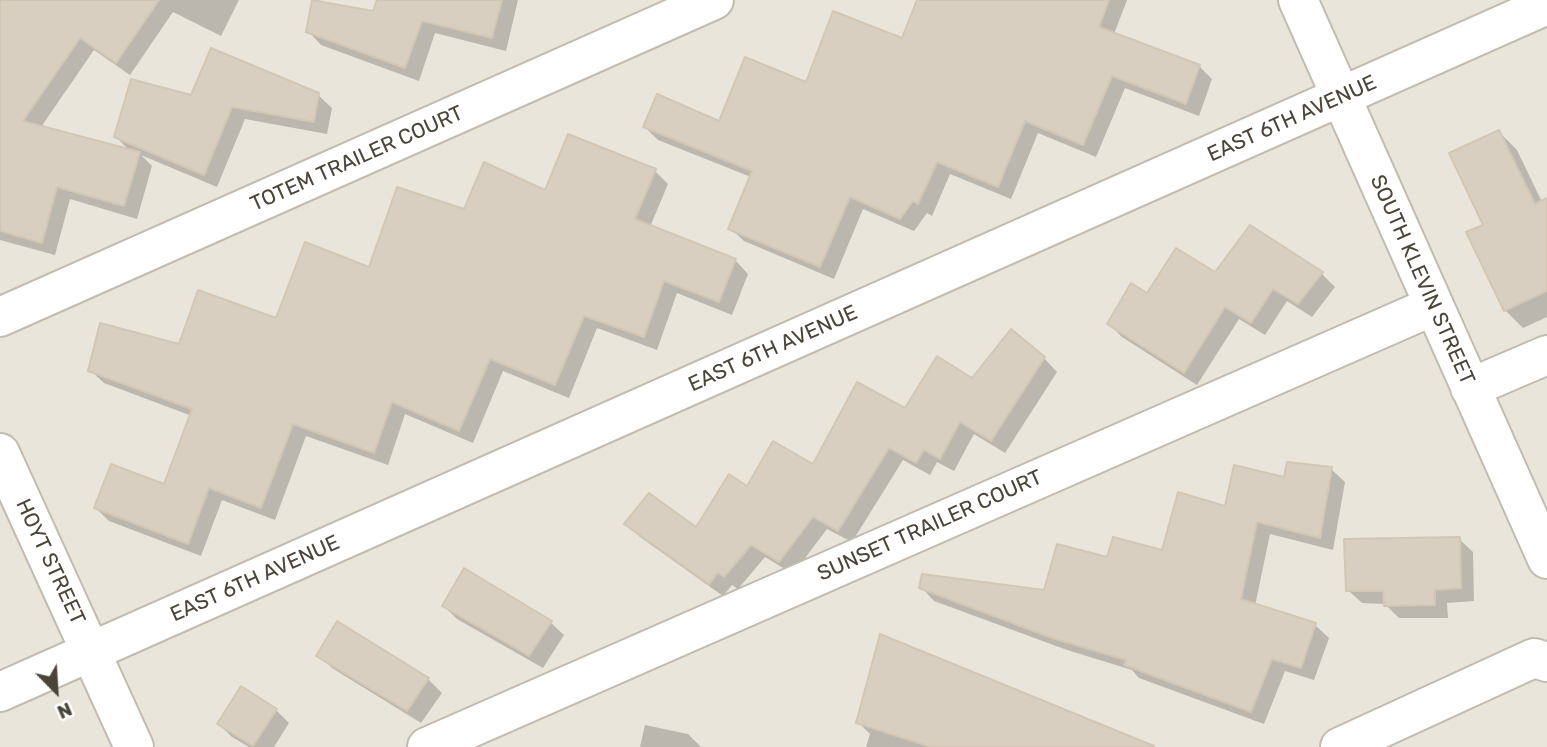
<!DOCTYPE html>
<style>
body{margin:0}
#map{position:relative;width:1547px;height:747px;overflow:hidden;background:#f6f3ec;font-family:Rubik,sans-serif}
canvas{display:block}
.north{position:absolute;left:21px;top:656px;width:70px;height:70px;-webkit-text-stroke:5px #fff;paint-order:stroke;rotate:156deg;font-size:19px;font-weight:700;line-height:28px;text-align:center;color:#4b4439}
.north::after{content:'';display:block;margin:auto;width:24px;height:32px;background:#4b4439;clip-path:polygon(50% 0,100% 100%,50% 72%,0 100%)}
</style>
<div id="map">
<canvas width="1547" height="747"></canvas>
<div class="north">N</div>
</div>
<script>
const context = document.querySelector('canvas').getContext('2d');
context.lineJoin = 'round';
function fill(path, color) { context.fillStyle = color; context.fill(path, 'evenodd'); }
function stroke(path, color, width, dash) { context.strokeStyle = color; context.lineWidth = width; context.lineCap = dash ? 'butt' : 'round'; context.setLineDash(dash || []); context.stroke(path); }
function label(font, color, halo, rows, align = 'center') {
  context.font = font + ' Rubik,sans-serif'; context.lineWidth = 7; context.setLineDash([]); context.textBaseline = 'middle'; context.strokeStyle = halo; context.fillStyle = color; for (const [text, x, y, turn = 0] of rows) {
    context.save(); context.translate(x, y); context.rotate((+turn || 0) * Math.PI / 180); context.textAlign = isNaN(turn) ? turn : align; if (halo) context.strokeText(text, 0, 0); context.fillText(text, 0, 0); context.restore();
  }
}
const residential = new Path2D(`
 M 0,0 L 1547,0 L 1547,747 L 0,747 Z`);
const shadow = new Path2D(`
 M 6,0 L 239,0 L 221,36 L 173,12 L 130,75 L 94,50 L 41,127 L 130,151 L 116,137 L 192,97 L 318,95 L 332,108 L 327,134 L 245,119 L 217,187 L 141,155 L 152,166 L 137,219 L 70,199 L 55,255 L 0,240 L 0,9 Z
 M 378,0 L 518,0 L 506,51 L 435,33 L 419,81 L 321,45 L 308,31 L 374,13 Z
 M 919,0 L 1127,0 L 1114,34 L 1199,66 L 1212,79 L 1199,116 L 1125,88 L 1096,157 L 1038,133 L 1011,199 L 950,174 L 932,216 L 927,213 L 914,231 L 863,209 L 834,279 L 744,241 L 730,228 L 751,177 L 658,140 L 645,127 L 720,123 L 903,41 Z
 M 1499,132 L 1517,150 L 1542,202 L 1547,200 L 1547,317 L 1523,328 L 1505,310 L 1485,226 Z
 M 655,171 L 668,184 L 650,227 L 735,260 L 748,274 L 732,315 L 677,293 L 657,350 L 597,328 L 569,398 L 503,371 L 473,443 L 405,414 L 388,465 L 306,436 L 275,520 L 222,500 L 201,556 L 109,521 L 96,508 L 165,486 L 192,416 L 104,383 L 90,370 L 277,320 L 371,269 L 465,212 L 546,192 Z
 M 1250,227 L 1322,274 L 1335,287 L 1312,317 L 1287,301 L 1265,335 L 1239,319 L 1197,385 L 1122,337 L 1109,324 L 1148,296 L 1216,275 Z
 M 1044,358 L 1057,372 L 1005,453 L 974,434 L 954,471 L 937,462 L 930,475 L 903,460 L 852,542 L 827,529 L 793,574 L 765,557 L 738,589 L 732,585 L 723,596 L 640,537 L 627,524 L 697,529 L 747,488 L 814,467 L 905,411 L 972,381 Z
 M 1331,469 L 1345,482 L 1333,550 L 1270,534 L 1255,606 L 1315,625 L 1329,638 L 1314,680 L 1285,671 L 1264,724 L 1139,678 L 1132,670 L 1067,650 L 934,601 L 921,587 L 1045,592 L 1108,559 L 1163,552 L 1226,508 L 1285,479 Z
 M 1459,539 L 1473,552 L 1474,601 L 1447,603 L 1448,618 L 1399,618 L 1385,604 L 1362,603 L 1348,590 Z
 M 444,606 L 550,622 L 564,635 L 543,668 L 457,619 Z
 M 338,624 L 428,679 L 442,693 L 421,723 L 332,668 L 319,655 Z
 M 276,710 L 289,723 L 274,747 L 249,747 L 232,737 L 219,724 Z
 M 858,722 L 1132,747 L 866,747 L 870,734 Z
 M 645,725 L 688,734 L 701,747 L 640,747 Z`);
const building = new Path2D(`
 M 0,0 L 159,0 L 116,63 L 80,38 L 23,121 L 140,152 L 124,206 L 57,187 L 42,243 L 0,231 Z
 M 312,0 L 373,11 L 377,0 L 502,0 L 492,38 L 422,21 L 405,68 L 306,32 Z
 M 917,0 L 1109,0 L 1099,27 L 1200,65 L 1186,104 L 1112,76 L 1083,145 L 1025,121 L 998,187 L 937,162 L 918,204 L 913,201 L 900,219 L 850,197 L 820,267 L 728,229 L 752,171 L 643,127 L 657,94 L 719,121 L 745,57 L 806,82 L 833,11 L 902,38 Z
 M 211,48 L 319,93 L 314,122 L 232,107 L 204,175 L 114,137 L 131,79 L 191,95 Z
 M 1499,130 L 1535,204 L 1547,198 L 1547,291 L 1504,311 L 1466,232 L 1483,225 L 1449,153 Z
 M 568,134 L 656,169 L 635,219 L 736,259 L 719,302 L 664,281 L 644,337 L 584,316 L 555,385 L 490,359 L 459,431 L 392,402 L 374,453 L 293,424 L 261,508 L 209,488 L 188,544 L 94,508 L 111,464 L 164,484 L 192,409 L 88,371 L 100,323 L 179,344 L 198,290 L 276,318 L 305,242 L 369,267 L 397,187 L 464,209 L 484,162 L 545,190 Z
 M 1250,225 L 1323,272 L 1298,304 L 1273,289 L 1251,323 L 1225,307 L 1184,373 L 1107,324 L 1131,283 L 1147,293 L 1176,248 L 1215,272 Z
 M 1011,329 L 1045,357 L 991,441 L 960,422 L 940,459 L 924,450 L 916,463 L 889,448 L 838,531 L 813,517 L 779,562 L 751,545 L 724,577 L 718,573 L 709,584 L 624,524 L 649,493 L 696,527 L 729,474 L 747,486 L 773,441 L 813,464 L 857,382 L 905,408 L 937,356 L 972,378 Z
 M 1287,462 L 1332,467 L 1320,538 L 1257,522 L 1241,599 L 1316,623 L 1301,668 L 1272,659 L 1251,712 L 1124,665 L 1126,660 L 1052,638 L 919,588 L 922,574 L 1044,590 L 1057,544 L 1107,557 L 1113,537 L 1162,550 L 1178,492 L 1225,506 L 1234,465 L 1284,477 Z
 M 1460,537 L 1461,588 L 1435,590 L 1435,605 L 1384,606 L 1383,591 L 1346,591 L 1344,539 Z
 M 464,568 L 552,621 L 529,656 L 442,606 Z
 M 337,621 L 429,678 L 407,711 L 316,656 Z
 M 880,634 L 1154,746 L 1153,747 L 931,747 L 856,723 Z
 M 241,686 L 277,709 L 253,746 L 217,724 Z`);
const minor = new Path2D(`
 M 1298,0 L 1547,559
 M 0,317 L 714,0
 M 1470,388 L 1547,355
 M 0,453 L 134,747
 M 0,692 L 1547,5
 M 427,747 L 1433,306
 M 1340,747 L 1534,658 L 1547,662`);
const streetNames = [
 ["EAST 6TH AVENUE",1292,119,-24],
 ["TOTEM TRAILER COURT",357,159,-24],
 ["SOUTH KLEVIN STREET",1422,280,66],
 ["EAST 6TH AVENUE",773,349,-24],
 ["SUNSET TRAILER COURT",930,526,-24],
 ["HOYT STREET",50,562,65],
 ["EAST 6TH AVENUE",255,579,-24]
];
fill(residential, '#eae5da');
fill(shadow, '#0003');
fill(building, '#d8cfc1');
stroke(building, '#d3c7b4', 2);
stroke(minor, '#c2bbae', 42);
stroke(minor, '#fff', 38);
label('21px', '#4b4439', '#fff', streetNames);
</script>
